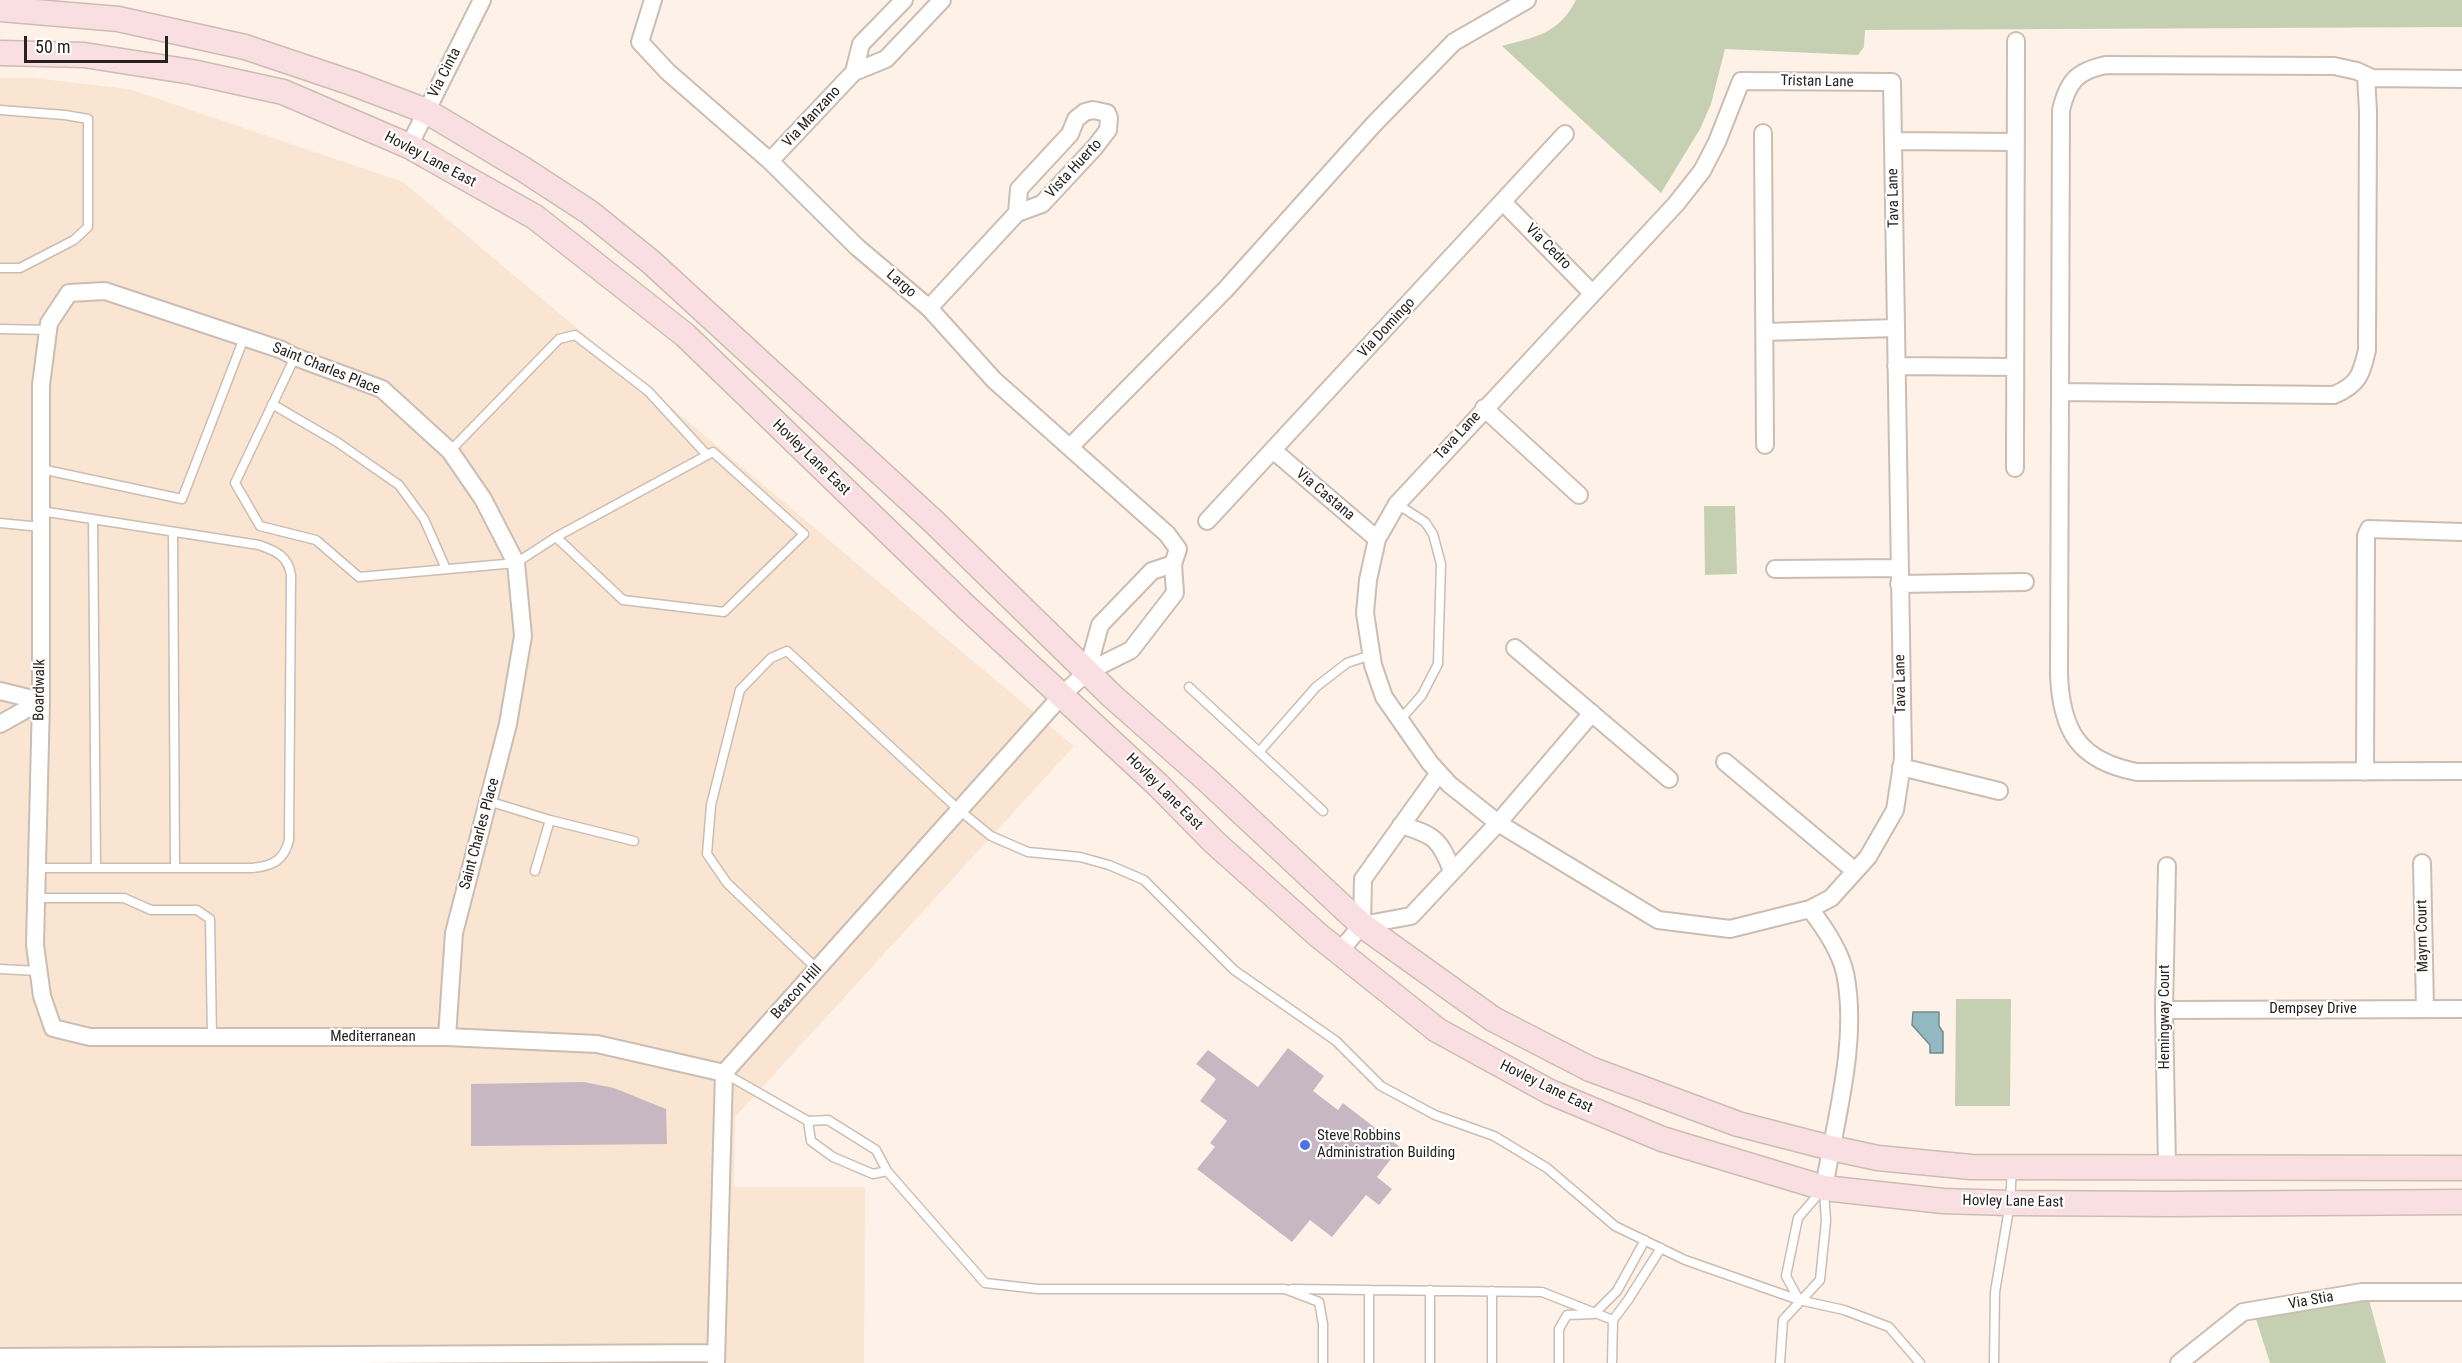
<!DOCTYPE html>
<style>
body{margin:0}
#map{position:relative;width:2462px;height:1363px;overflow:hidden;background:#fef2e8;font-family:"Roboto Condensed",sans-serif}
canvas{display:block}
.scale{position:absolute;left:24px;top:36px;width:144px;height:27px;box-sizing:border-box;border:3px solid #27221d;border-top:0;padding-left:8px;font-size:18px;line-height:21px;white-space:nowrap;color:#27221d;-webkit-text-stroke:4px #fff;paint-order:stroke}
</style>
<div id="map">
<canvas width="2462" height="1363"></canvas>
<div class="scale">50 m</div>
</div>
<script>
const context = document.querySelector('canvas').getContext('2d');
context.lineJoin = 'round';
function fill(path, color) { context.fillStyle = color; context.fill(path, 'evenodd'); }
function stroke(path, color, width, dash) { context.strokeStyle = color; context.lineWidth = width; context.lineCap = dash ? 'butt' : 'round'; context.setLineDash(dash || []); context.stroke(path); }
function label(font, color, halo, rows, align = 'center') {
  context.font = font + ' "Roboto Condensed",sans-serif'; context.lineWidth = 4.5; context.setLineDash([]); context.textBaseline = 'middle'; context.strokeStyle = halo; context.fillStyle = color; for (const [text, x, y, turn = 0] of rows) {
    context.save(); context.translate(x, y); context.rotate((+turn || 0) * Math.PI / 180); context.textAlign = isNaN(turn) ? turn : align; if (halo) context.strokeText(text, 0, 0); context.fillText(text, 0, 0); context.restore();
  }
}
const built = new Path2D(`
 M 0,78 L 34,78 L 129,89 L 403,182 L 1074,746 L 735,1117 L 734,1187 L 865,1187 L 864,1363 L 0,1363 Z`);
const green = new Path2D(`
 M 1576,0 L 2462,0 L 2462,27 L 1865,30 L 1864,47 L 1858,55 L 1725,49 L 1711,104 L 1700,129 L 1661,193 L 1502,46 C 1535,37 1559,34 1576,0 Z
 M 1704,506 L 1735,506 L 1737,574 L 1705,575 Z
 M 1956,999 L 2011,999 L 2010,1106 L 1955,1106 Z
 M 2368,1296 L 2386,1363 L 2270,1363 L 2255,1316 Z`);
const water = new Path2D(`
 M 1913,1012 L 1939,1012 L 1939,1026 L 1943,1032 L 1943,1053 L 1930,1053 L 1930,1045 L 1912,1025 Z`);
const building = new Path2D(`
 M 1288,1048 L 1324,1076 L 1313,1091 L 1338,1110 L 1343,1103 L 1400,1147 L 1377,1177 L 1392,1189 L 1379,1205 L 1366,1195 L 1332,1237 L 1310,1220 L 1292,1242 L 1197,1169 L 1215,1147 L 1210,1143 L 1227,1121 L 1200,1101 L 1216,1079 L 1196,1064 L 1208,1050 L 1258,1087 Z
 M 584,1082 L 614,1088 L 666,1109 L 667,1144 L 471,1146 L 471,1084 Z`);
const service = new Path2D(`
 M 0,110 L 65,115 L 88,119 L 88,227 L 74,240 L 20,268 L 0,268
 M 0,329 L 48,330
 M 295,357 L 235,483 L 260,526 L 316,540 L 359,577 L 516,563 L 556,537 L 713,452 L 804,534 L 724,612 L 623,600 L 556,537
 M 272,404 L 337,442 L 399,485 L 424,519 L 446,569
 M 450,451 L 559,339 L 575,335 L 648,391 L 707,455
 M 41,469 L 182,499 L 244,338
 M 1397,504 L 1425,522 L 1433,534 L 1441,564 L 1438,664 L 1422,695 L 1400,720
 M 93,519 L 96,868
 M 0,523 L 41,527
 M 173,532 L 175,868
 M 1189,687 L 1323,811
 M 1259,752 L 1316,687 L 1347,663 L 1371,655
 M 488,801 L 550,820 L 535,871
 M 550,820 L 634,841
 M 36,868 L 252,868 C 272,866 284,861 289,840 L 291,575 C 288,556 276,551 259,545 L 41,511
 M 36,898 L 124,898 L 151,910 L 197,910 L 210,919 L 212,1037
 M 0,969 L 38,971
 M 817,969 L 727,883 L 707,854 L 711,805 L 740,690 L 771,658 L 787,651 L 959,810 L 991,836 L 1028,852 L 1080,857 L 1109,865 L 1144,880 L 1234,970 L 1336,1041 L 1381,1086 L 1435,1115 L 1494,1136 L 1547,1168 L 1615,1226 L 1685,1260 L 1799,1300 L 1844,1310 L 1889,1327 L 1920,1363
 M 724,1073 L 808,1121
 M 887,1171 L 873,1174 L 833,1157 L 811,1141 L 808,1121 L 828,1120 L 876,1150 L 887,1171 L 985,1283 L 1038,1289 L 1285,1289 L 1319,1302 L 1323,1324 L 1323,1363
 M 1292,1289 L 1369,1290
 M 1430,1290 L 1430,1363
 M 1799,1300 L 1786,1276 L 1798,1218 L 1822,1190
 M 1369,1363 L 1369,1290 L 1542,1292 L 1613,1320
 M 1492,1363 L 1492,1291
 M 1559,1363 L 1559,1329 L 1567,1315 L 1594,1314 L 1617,1291 L 1645,1240
 M 1612,1363 L 1613,1320 L 1628,1300 L 1661,1248
 M 1780,1363 L 1783,1320 L 1820,1280 L 1826,1221 L 1824,1191
 M 1994,1363 L 1995,1292 L 2010,1203 L 2012,1168`);
const minor = new Path2D(`
 M 653,0 L 640,42 L 668,72 L 770,161 L 857,247 L 929,308 L 994,380 L 1167,534 L 1178,549 L 1173,564
 M 854,72 L 861,44 L 904,0
 M 2462,79 L 2372,78 L 2357,71 L 2334,66 L 2106,65 C 2077,71 2068,81 2061,110 L 2059,674 C 2061,731 2079,761 2137,772 L 2462,771
 M 1741,81 L 1892,82 L 1903,758 L 1895,810 L 1868,857 L 1831,898 L 1810,909 L 1730,929 L 1658,920 L 1498,823 L 1449,784 L 1430,763 L 1384,697 L 1373,665 L 1365,613 L 1368,580 L 1377,539 L 1397,504 L 1676,204 L 1702,171 L 1717,142 Z
 M 1763,133 L 1765,445
 M 1893,141 L 2016,142
 M 409,146 L 482,0
 M 770,161 L 854,72 L 886,59 L 942,0
 M 1503,202 L 1592,293
 M 929,308 L 1017,213 L 1042,204 L 1095,147 L 1108,130 L 1109,118 L 1107,113 L 1093,110 L 1085,112 L 1076,119 L 1070,134 L 1019,189 L 1017,213
 M 1765,332 L 1895,328
 M 1896,366 L 2015,367
 M 2060,392 L 2334,395 C 2359,384 2361,375 2367,350 L 2368,111 L 2366,75
 M 1484,408 L 1579,495
 M 1070,447 L 1226,289 L 1374,124 L 1454,42 L 1527,0
 M 1274,451 L 1377,539
 M 2015,468 L 2016,41
 M 1207,521 L 1565,134
 M 1173,564 L 1175,593 L 1131,650 L 1087,672 L 1100,625 L 1152,571 Z
 M 1775,569 L 1899,568
 M 1899,584 L 2025,582
 M 1515,648 L 1669,779
 M 0,691 L 41,701
 M 0,724 L 41,701
 M 1725,762 L 1855,871
 M 1901,767 L 1999,791
 M 2365,772 L 2366,536 L 2369,529 L 2462,532
 M 1401,825 C 1434,835 1440,839 1452,871
 M 2422,863 L 2425,1009
 M 2167,866 L 2164,1010 L 2167,1168
 M 1810,909 C 1824,927 1840,951 1845,973 C 1859,1041 1835,1121 1824,1188
 M 1362,925 L 1363,879 L 1439,773
 M 1339,952 L 1362,925 L 1411,916 L 1498,823 L 1592,713
 M 2164,1010 L 2462,1009
 M 447,1037 L 454,933 L 508,724 L 523,636 L 516,563 L 483,499 L 450,451 L 382,389 L 295,357 L 282,350 L 105,291 L 69,293 L 49,323 L 41,385 L 41,701 L 35,945 L 42,996 L 53,1028 L 90,1037 L 447,1037 L 597,1044 L 724,1073
 M 0,1357 L 716,1353
 M 716,1363 L 724,1073 L 1063,694 L 1087,672
 M 2179,1363 L 2243,1312 L 2362,1292 L 2462,1292`);
const secondary = new Path2D(`
 M 0,9 L 118,19 L 245,47 L 352,83 L 426,111 L 523,169 L 589,212 L 651,262 L 933,521 L 1112,696 L 1207,780 L 1362,925 L 1493,1019 L 1590,1069 L 1738,1124 L 1831,1148 L 1878,1158 L 1971,1167 L 2462,1168
 M 0,53 L 84,55 L 192,72 L 283,92 L 409,146 L 535,217 L 685,335 L 965,606 L 1158,785 L 1214,842 L 1318,935 L 1437,1030 L 1550,1092 L 1662,1139 L 1824,1188 L 1943,1201 L 2010,1203 L 2170,1204 L 2462,1202`);
const markers = [
 [1305,1145,6,"#4c74e7"]
];
const streetNames = [
 ["Via Cinta",445,73,-63],
 ["Tristan Lane",1817,82,1],
 ["Via Manzano",812,117,-47],
 ["Hovley Lane East",430,160,28],
 ["Vista Huerto",1074,169,-47],
 ["Tava Lane",1894,198,-91],
 ["Via Cedro",1548,247,45],
 ["Largo",901,284,41],
 ["Via Domingo",1387,328,-47],
 ["Saint Charles Place",326,369,22],
 ["Tava Lane",1458,436,-47],
 ["Hovley Lane East",811,458,44],
 ["Via Castana",1325,495,40],
 ["Tava Lane",1901,684,-91],
 ["Boardwalk",40,690,-89],
 ["Hovley Lane East",1164,792,45],
 ["Saint Charles Place",480,834,-75],
 ["Mayrn Court",2423,936,-91],
 ["Beacon Hill",797,992,-48],
 ["Dempsey Drive",2313,1009],
 ["Hemingway Court",2165,1017,-90],
 ["Mediterranean",373,1037],
 ["Hovley Lane East",1546,1087,26],
 ["Hovley Lane East",2013,1202,1],
 ["Via Stia",2311,1301,-10]
];
const poiNames = [
 ["Steve Robbins",1317,1136],
 ["Administration Building",1317,1153]
];
fill(built, '#f9e5d2');
fill(green, '#c5d0b3');
fill(water, '#92b8c1');
stroke(water, '#728b90', 1.5);
fill(building, '#c6b7c3');
stroke(service, '#cbbdb1', 11);
stroke(minor, '#cbbdb1', 20);
stroke(secondary, '#cbbdb1', 27);
stroke(service, '#fff', 8);
stroke(minor, '#fff', 16);
stroke(secondary, '#f9dfe1', 24);
for (const [x, y, r, color] of markers) { const dot = new Path2D(); dot.arc(x, y, r, 0, 2 * Math.PI); context.fillStyle = color; context.fill(dot); stroke(dot, '#fff', 2); }
label('15px', '#27221d', '#fff', streetNames);
label('15px', '#27221d', '#fff', poiNames, 'left');
</script>
